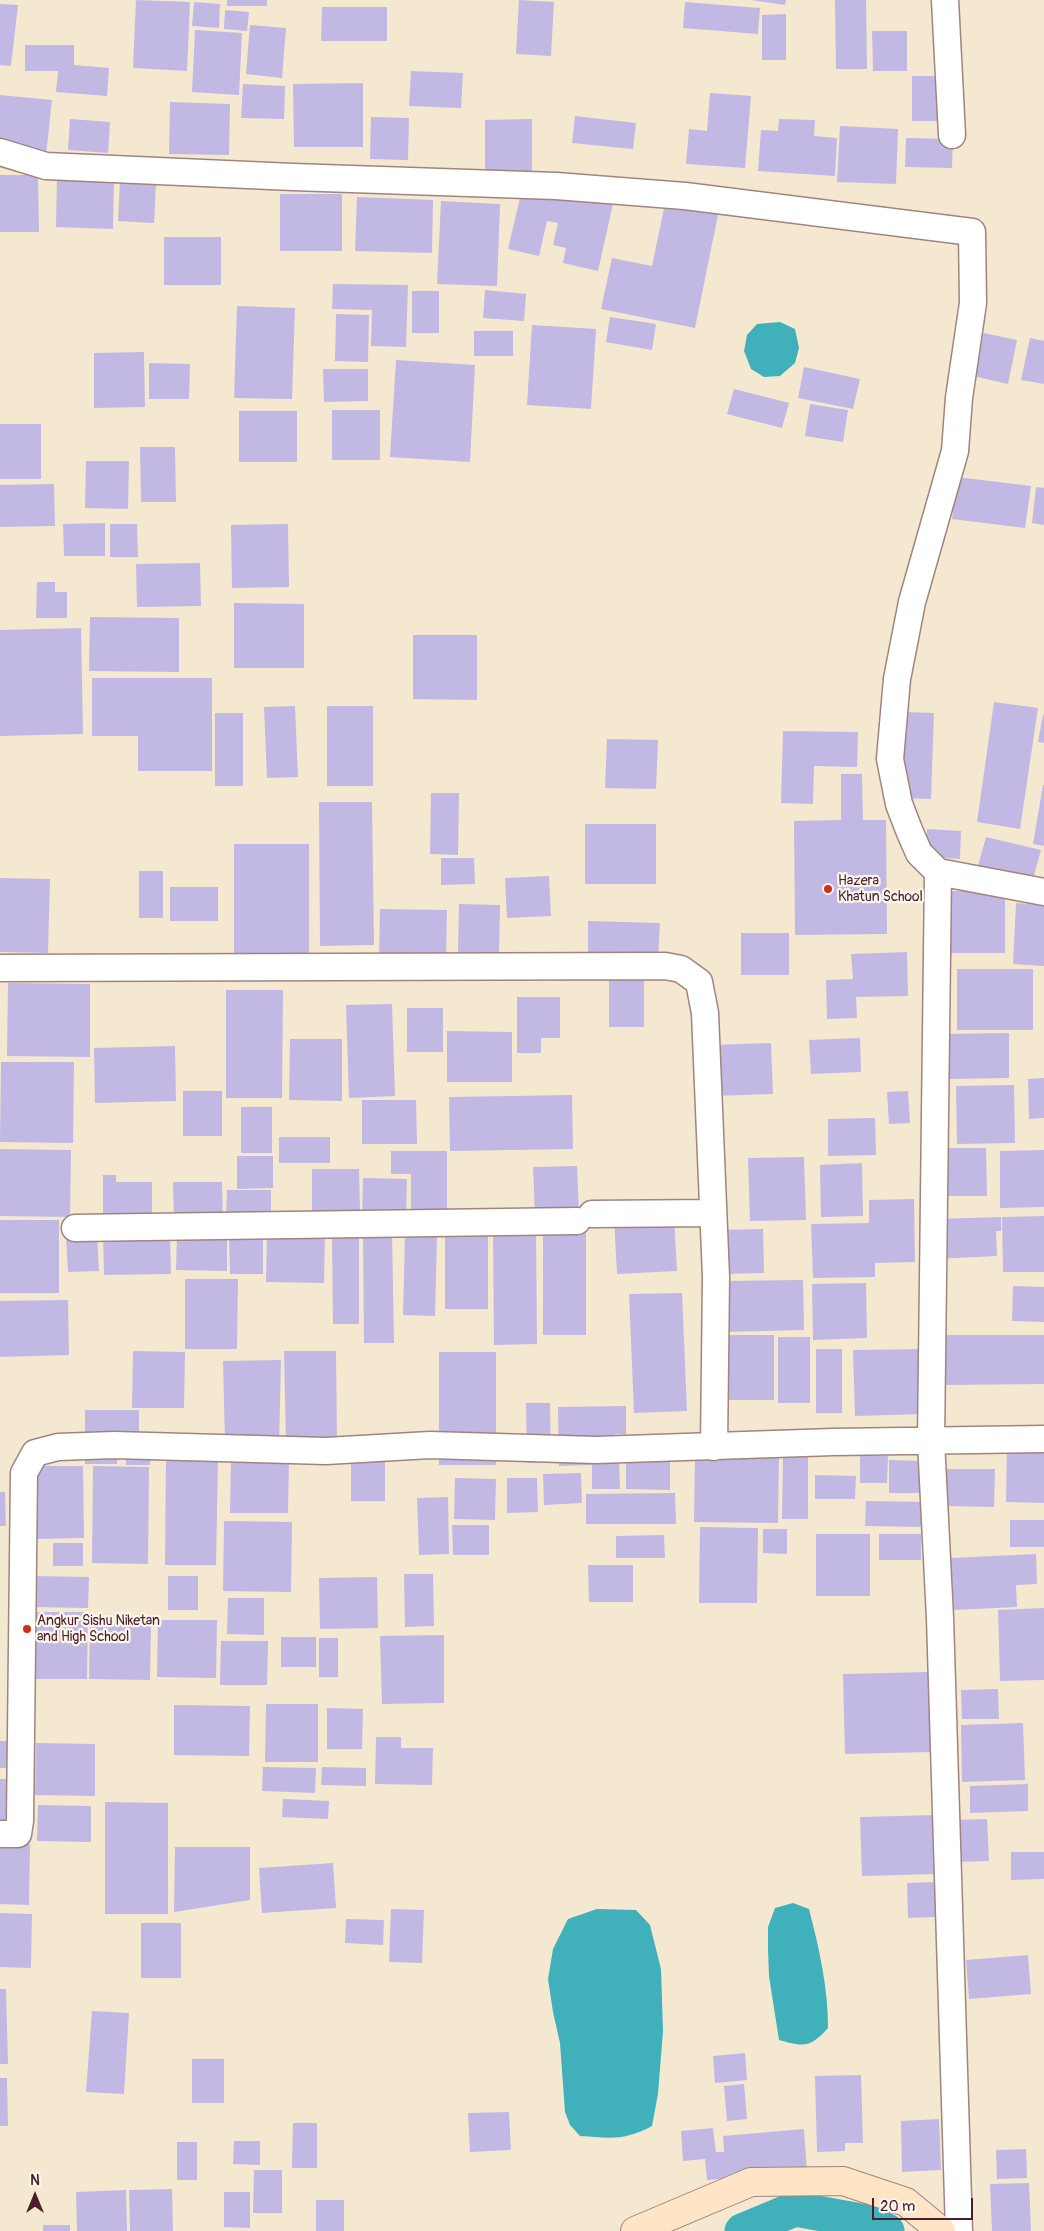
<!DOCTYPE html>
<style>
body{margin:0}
#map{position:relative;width:1044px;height:2231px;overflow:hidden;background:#f5e8d1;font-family:Pangolin,sans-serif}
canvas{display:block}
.north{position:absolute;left:10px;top:2171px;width:50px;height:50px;-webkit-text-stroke:4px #fbf7ec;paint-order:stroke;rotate:0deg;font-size:14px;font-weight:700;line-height:20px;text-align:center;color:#4a1f2b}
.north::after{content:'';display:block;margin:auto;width:18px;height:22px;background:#4a1f2b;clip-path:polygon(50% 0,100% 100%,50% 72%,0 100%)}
.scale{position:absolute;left:872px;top:2198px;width:101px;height:22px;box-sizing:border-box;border:2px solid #4a1f2b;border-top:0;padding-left:6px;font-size:15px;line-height:18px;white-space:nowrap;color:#4a1f2b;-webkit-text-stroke:4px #fbf7ec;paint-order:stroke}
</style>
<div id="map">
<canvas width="1044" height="2231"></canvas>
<div class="north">N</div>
<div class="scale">20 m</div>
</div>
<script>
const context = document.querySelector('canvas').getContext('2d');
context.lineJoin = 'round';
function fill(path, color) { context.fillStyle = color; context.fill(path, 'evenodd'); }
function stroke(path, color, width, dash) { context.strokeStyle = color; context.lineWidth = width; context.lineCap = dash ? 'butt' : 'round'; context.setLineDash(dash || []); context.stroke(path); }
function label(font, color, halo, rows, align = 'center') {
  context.font = font + ' Pangolin,sans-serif'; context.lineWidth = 4.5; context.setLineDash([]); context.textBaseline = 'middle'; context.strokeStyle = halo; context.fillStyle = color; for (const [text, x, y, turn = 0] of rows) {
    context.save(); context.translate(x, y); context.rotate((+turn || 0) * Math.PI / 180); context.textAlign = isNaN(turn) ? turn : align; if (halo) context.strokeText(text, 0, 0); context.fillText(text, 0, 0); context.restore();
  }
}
const water = new Path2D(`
 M 780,322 L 795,329 L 799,348 L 795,363 L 780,376 L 764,377 L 751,369 L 744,351 L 747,335 L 757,324 Z
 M 793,1903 L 809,1909 C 819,1948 828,1987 828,2028 C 810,2048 804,2047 779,2040 L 769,1976 L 768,1950 L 768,1927 L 775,1908 Z
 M 597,1909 L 636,1910 L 650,1925 L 661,1969 L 663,2031 L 658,2094 L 652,2126 C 624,2141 610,2138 580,2136 L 570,2125 L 565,2112 L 560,2043 L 553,2012 L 548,1979 L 553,1949 L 568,1919 Z`);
const canal = new Path2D(`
 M 742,2231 L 795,2209 L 872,2223 L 887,2231`);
const building = new Path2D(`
 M 136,0 L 190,2 L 187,71 L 133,68 Z
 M 227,0 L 267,0 L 267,6 L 227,6 Z
 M 519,0 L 554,2 L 551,56 L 516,54 Z
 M 751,0 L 786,0 L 785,5 Z
 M 835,0 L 866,0 L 867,69 L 836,69 Z
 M 194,2 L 220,4 L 219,28 L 192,26 Z
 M 685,2 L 760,8 L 758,34 L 683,28 Z
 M 0,4 L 18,5 L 11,66 L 0,65 Z
 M 322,7 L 387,7 L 387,41 L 321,41 Z
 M 225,10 L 249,12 L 247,31 L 224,29 Z
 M 786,14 L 786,60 L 762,60 L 762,15 Z
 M 250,25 L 286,28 L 282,78 L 246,74 Z
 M 195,30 L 242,33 L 239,95 L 192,92 Z
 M 872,31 L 907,31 L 907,71 L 873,71 Z
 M 25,45 L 74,45 L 74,65 L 109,68 L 107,96 L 56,92 L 58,71 L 25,71 Z
 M 411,71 L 463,73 L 461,108 L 409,106 Z
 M 912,76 L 941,76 L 942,121 L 912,121 Z
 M 363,83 L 363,147 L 294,147 L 293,84 Z
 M 243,84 L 285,86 L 284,119 L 241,118 Z
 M 710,93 L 751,96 L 745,168 L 686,164 L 689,129 L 707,131 Z
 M 0,95 L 52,100 L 46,156 L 0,151 Z
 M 170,102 L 230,104 L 229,155 L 169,154 Z
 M 575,116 L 636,123 L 633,149 L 572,143 Z
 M 371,117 L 409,118 L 408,160 L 370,159 Z
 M 70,119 L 110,122 L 108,153 L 68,150 Z
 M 532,119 L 532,175 L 485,176 L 485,120 Z
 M 779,119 L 815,120 L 814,136 L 837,138 L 835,176 L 758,171 L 761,130 L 778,131 Z
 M 840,126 L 898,129 L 896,184 L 837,182 Z
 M 906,138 L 953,139 L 952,168 L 905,167 Z
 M 57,173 L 114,176 L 113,229 L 56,227 Z
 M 0,175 L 38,175 L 39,232 L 0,232 Z
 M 120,181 L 156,183 L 154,223 L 118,221 Z
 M 523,185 L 613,204 L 598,271 L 563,263 L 566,248 L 553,245 L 558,223 L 547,221 L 539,256 L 508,249 Z
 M 280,194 L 342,194 L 342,251 L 280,251 Z
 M 357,197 L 433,200 L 432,253 L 355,251 Z
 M 666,199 L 719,210 L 695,328 L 601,309 L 612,258 L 652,266 Z
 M 441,201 L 500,204 L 497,286 L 437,284 Z
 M 164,237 L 221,237 L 221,285 L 164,285 Z
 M 333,284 L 408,285 L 406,347 L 371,346 L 372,310 L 332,309 Z
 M 485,290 L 526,294 L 524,321 L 483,318 Z
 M 412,291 L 439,291 L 439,333 L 412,333 Z
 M 237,306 L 295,308 L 292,399 L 234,398 Z
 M 336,314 L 369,315 L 368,362 L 335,361 Z
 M 610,317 L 656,324 L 652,350 L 606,342 Z
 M 532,325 L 596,329 L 591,409 L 527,405 Z
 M 474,331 L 513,331 L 513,356 L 474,356 Z
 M 974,331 L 1017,340 L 1008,384 L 964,374 Z
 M 1030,338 L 1044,341 L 1044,384 L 1021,380 Z
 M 144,352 L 145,407 L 94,408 L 94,353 Z
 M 396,360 L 475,365 L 470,462 L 390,457 Z
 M 149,363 L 190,364 L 189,399 L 149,399 Z
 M 804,367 L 860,379 L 853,409 L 798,398 Z
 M 323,369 L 368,369 L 368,401 L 324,402 Z
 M 734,389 L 789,403 L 782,428 L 727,414 Z
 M 810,404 L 848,410 L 843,442 L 805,436 Z
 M 332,410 L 380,410 L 380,460 L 332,460 Z
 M 239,411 L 297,411 L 297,462 L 239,462 Z
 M 0,424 L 41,424 L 41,479 L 0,479 Z
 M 140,447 L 175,447 L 176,502 L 141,502 Z
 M 86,461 L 129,461 L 128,509 L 85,508 Z
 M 957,477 L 1031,486 L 1025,528 L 952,519 Z
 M 54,484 L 55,526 L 0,527 L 0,485 Z
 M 1036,487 L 1044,488 L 1044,525 L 1032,523 Z
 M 105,523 L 105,556 L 64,556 L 63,524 Z
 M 110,524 L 137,524 L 138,557 L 110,557 Z
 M 288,524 L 289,587 L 232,588 L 231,525 Z
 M 200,563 L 201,606 L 137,607 L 136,564 Z
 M 37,582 L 55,582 L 55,592 L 67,592 L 67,618 L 36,618 Z
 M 234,603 L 304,604 L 304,668 L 234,668 Z
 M 90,617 L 179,618 L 179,672 L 89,671 Z
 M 81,628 L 83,734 L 0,736 L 0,630 Z
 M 413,635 L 477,635 L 477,700 L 413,699 Z
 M 92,678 L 212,678 L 212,771 L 138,771 L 138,736 L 92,736 Z
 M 994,702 L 1038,708 L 1020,829 L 977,822 Z
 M 295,706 L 298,777 L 267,778 L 264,707 Z
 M 327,706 L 373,706 L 373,786 L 327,786 Z
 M 904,712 L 934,713 L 931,799 L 901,798 Z
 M 215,713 L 243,713 L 243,786 L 215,786 Z
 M 1043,715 L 1044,715 L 1044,743 L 1038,742 Z
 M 783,731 L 858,732 L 857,767 L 814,766 L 813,804 L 781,803 Z
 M 607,739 L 658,740 L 656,789 L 605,788 Z
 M 841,774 L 862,774 L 863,820 L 886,820 L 887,934 L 795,935 L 794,821 L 841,820 Z
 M 1043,785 L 1044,785 L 1044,846 L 1033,844 Z
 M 431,793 L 459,793 L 458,855 L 430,854 Z
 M 319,802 L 372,802 L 374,945 L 320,946 Z
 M 585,824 L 656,824 L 656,884 L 585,884 Z
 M 927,829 L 961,831 L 960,859 L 926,857 Z
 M 986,837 L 1041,850 L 1033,879 L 978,866 Z
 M 234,844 L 309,844 L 309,957 L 234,957 Z
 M 441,858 L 474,858 L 475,884 L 441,885 Z
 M 139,871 L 163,871 L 163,918 L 139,918 Z
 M 549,876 L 551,916 L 507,918 L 505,878 Z
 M 0,878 L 50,879 L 48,953 L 0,952 Z
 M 170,887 L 218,887 L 218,921 L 170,921 Z
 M 948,891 L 1005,891 L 1005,953 L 948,953 Z
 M 1016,903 L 1044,905 L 1044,966 L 1013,964 Z
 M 459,904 L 500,905 L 499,953 L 458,952 Z
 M 380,909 L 447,910 L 446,961 L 379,959 Z
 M 588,921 L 660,923 L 658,957 L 588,956 Z
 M 741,933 L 789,933 L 789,975 L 741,975 Z
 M 907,952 L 908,996 L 856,997 L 857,1018 L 827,1019 L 826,980 L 853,979 L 851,954 Z
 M 609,961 L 644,961 L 644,1027 L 609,1027 Z
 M 957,969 L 1033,969 L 1033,1030 L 957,1030 Z
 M 8,983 L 90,984 L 90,1057 L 7,1056 Z
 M 226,990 L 283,990 L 282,1098 L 226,1098 Z
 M 517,997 L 560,997 L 560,1038 L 541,1038 L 541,1053 L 517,1053 Z
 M 392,1004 L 395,1096 L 349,1098 L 346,1005 Z
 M 407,1008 L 443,1008 L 443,1052 L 407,1052 Z
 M 447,1031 L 512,1032 L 512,1082 L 447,1082 Z
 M 1009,1033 L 1009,1078 L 945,1079 L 945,1034 Z
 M 860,1038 L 861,1072 L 811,1074 L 809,1040 Z
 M 290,1039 L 342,1039 L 342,1101 L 289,1100 Z
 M 771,1043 L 773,1094 L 712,1096 L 710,1045 Z
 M 175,1046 L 176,1101 L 95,1103 L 94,1048 Z
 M 1,1062 L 74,1062 L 73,1143 L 0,1142 Z
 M 1044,1078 L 1044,1118 L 1029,1119 L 1028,1079 Z
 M 1014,1085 L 1015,1143 L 957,1144 L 956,1086 Z
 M 183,1091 L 222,1091 L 222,1136 L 183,1136 Z
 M 908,1091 L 910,1123 L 889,1124 L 887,1092 Z
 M 572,1095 L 573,1149 L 450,1151 L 449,1097 Z
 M 362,1100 L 416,1100 L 417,1144 L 362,1144 Z
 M 241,1107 L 272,1107 L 272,1153 L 241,1153 Z
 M 875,1118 L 876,1155 L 828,1156 L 828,1119 Z
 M 279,1137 L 330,1137 L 330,1163 L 279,1163 Z
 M 938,1148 L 986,1148 L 987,1196 L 939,1196 Z
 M 0,1149 L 71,1150 L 70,1217 L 0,1216 Z
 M 1044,1150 L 1044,1207 L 1000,1208 L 1000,1151 Z
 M 391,1151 L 447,1151 L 447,1217 L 411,1217 L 411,1174 L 391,1174 Z
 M 237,1156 L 273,1156 L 273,1188 L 237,1189 Z
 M 804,1157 L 806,1220 L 750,1221 L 748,1158 Z
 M 862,1163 L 863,1216 L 821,1217 L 820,1165 Z
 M 577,1166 L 579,1214 L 535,1215 L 533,1167 Z
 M 312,1169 L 359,1169 L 360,1210 L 344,1210 L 344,1221 L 312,1221 Z
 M 103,1175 L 116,1175 L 116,1182 L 152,1182 L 152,1217 L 103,1218 Z
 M 363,1178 L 407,1179 L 406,1217 L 362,1216 Z
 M 173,1182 L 222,1182 L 223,1224 L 174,1225 Z
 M 227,1190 L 271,1190 L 271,1220 L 226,1219 Z
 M 914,1199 L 915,1262 L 875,1263 L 875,1277 L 813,1278 L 811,1224 L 869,1223 L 869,1200 Z
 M 674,1216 L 677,1271 L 617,1274 L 614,1218 Z
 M 1044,1216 L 1044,1272 L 1003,1272 L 1002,1217 Z
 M 1001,1217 L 1001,1231 L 996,1231 L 997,1256 L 935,1259 L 934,1219 Z
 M 0,1220 L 59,1220 L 59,1293 L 0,1293 Z
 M 543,1226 L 586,1226 L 586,1335 L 543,1335 Z
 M 763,1229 L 764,1273 L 721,1274 L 720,1230 Z
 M 493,1231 L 536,1231 L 537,1344 L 494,1345 Z
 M 263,1232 L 263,1274 L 230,1274 L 229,1233 Z
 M 392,1232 L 394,1343 L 364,1343 L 363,1233 Z
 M 445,1232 L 488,1232 L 488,1309 L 445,1309 Z
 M 170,1233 L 171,1274 L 104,1275 L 103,1234 Z
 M 267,1233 L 325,1234 L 324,1283 L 266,1282 Z
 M 97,1234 L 99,1271 L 68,1272 L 66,1236 Z
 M 405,1234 L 437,1235 L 435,1316 L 403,1315 Z
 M 177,1235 L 227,1236 L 227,1271 L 176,1270 Z
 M 332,1238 L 359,1238 L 359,1324 L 333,1324 Z
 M 185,1279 L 238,1279 L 237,1349 L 185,1349 Z
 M 803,1280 L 804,1330 L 726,1332 L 725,1281 Z
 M 866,1283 L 867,1338 L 813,1340 L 812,1284 Z
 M 1013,1286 L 1044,1287 L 1044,1322 L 1012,1321 Z
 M 682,1293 L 687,1411 L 634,1413 L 629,1294 Z
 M 68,1300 L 69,1355 L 0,1357 L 0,1301 Z
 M 721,1335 L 774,1335 L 774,1400 L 721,1400 Z
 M 944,1335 L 1044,1335 L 1044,1384 L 944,1385 Z
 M 778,1337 L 810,1337 L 810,1403 L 778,1403 Z
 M 816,1349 L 842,1349 L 842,1413 L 816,1413 Z
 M 927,1349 L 927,1414 L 855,1416 L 853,1350 Z
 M 133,1351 L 185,1352 L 184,1408 L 132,1408 Z
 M 284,1351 L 336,1351 L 337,1442 L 286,1443 Z
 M 439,1352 L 496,1352 L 496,1465 L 439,1465 Z
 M 281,1360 L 279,1445 L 225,1442 L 223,1361 Z
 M 526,1403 L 550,1403 L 551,1462 L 527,1463 Z
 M 626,1406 L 626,1434 L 615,1434 L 616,1460 L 619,1460 L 620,1489 L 592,1489 L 592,1465 L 559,1466 L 558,1407 Z
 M 85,1410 L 139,1410 L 139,1432 L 117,1432 L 117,1464 L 85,1464 Z
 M 125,1439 L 151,1440 L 150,1465 L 126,1465 Z
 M 1007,1444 L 1044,1444 L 1044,1503 L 1006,1502 Z
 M 783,1453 L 808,1453 L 808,1519 L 782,1519 Z
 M 860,1456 L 888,1456 L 887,1483 L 860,1483 Z
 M 695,1457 L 779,1458 L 778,1523 L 694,1522 Z
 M 166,1458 L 218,1459 L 216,1565 L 165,1565 Z
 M 231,1458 L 289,1458 L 288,1513 L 230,1513 Z
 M 626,1460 L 670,1460 L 670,1490 L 626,1489 Z
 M 889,1460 L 922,1461 L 921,1493 L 889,1493 Z
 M 351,1461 L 385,1461 L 385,1501 L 351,1501 Z
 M 35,1466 L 83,1466 L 84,1538 L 36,1539 Z
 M 93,1466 L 149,1467 L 148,1564 L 92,1563 Z
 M 945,1469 L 995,1469 L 994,1507 L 945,1506 Z
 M 581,1473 L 582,1503 L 544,1505 L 543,1474 Z
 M 815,1475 L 856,1476 L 855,1499 L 815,1499 Z
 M 455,1478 L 496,1479 L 495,1520 L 454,1519 Z
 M 507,1478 L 537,1478 L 538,1512 L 507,1513 Z
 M 0,1492 L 5,1492 L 6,1526 L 0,1526 Z
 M 675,1493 L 676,1524 L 586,1524 L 586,1494 Z
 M 448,1497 L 449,1554 L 419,1555 L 417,1498 Z
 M 866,1501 L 926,1502 L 926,1527 L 865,1526 Z
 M 1010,1520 L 1044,1520 L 1044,1547 L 1010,1547 Z
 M 224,1521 L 292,1522 L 291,1592 L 223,1591 Z
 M 452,1525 L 489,1525 L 489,1555 L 453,1555 Z
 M 700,1527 L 758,1528 L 757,1603 L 699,1603 Z
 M 763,1529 L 787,1529 L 787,1554 L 763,1553 Z
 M 816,1534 L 870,1534 L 870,1596 L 816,1596 Z
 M 879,1534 L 921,1534 L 921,1560 L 879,1560 Z
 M 664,1535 L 665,1558 L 616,1558 L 616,1536 Z
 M 53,1543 L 83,1543 L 83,1566 L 53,1566 Z
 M 1036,1554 L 1037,1584 L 1016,1585 L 1017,1607 L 954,1610 L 951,1558 Z
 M 588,1565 L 633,1565 L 633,1602 L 589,1602 Z
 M 404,1574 L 433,1574 L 434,1626 L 405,1627 Z
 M 33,1576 L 89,1577 L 88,1608 L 32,1607 Z
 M 168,1576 L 198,1576 L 198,1610 L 168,1610 Z
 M 377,1577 L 378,1628 L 320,1629 L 319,1578 Z
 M 228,1598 L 264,1598 L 264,1635 L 227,1634 Z
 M 1044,1608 L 1044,1680 L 1000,1681 L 998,1610 Z
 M 33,1612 L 88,1612 L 87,1679 L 32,1679 Z
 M 158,1620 L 217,1620 L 216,1678 L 157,1677 Z
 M 90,1623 L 151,1624 L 150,1680 L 89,1679 Z
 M 444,1635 L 444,1703 L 382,1704 L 380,1636 Z
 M 281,1637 L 316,1637 L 316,1667 L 281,1667 Z
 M 319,1638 L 338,1638 L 338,1677 L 319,1677 Z
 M 221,1641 L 268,1641 L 267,1685 L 220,1685 Z
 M 929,1672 L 931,1752 L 845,1754 L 843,1674 Z
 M 998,1689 L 999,1719 L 962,1719 L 961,1690 Z
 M 266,1704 L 318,1704 L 318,1762 L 265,1762 Z
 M 174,1705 L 250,1706 L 249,1756 L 174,1755 Z
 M 327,1708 L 363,1709 L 362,1749 L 327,1749 Z
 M 1023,1723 L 1025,1780 L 962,1782 L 961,1725 Z
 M 376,1737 L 401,1737 L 401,1748 L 433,1748 L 432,1785 L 375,1784 Z
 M 0,1741 L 11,1741 L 11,1768 L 0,1768 Z
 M 36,1743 L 95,1744 L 95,1796 L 35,1795 Z
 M 263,1767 L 316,1768 L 315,1793 L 262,1791 Z
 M 322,1767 L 366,1768 L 366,1786 L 321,1785 Z
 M 0,1779 L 11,1779 L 11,1820 L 0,1820 Z
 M 1028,1784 L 1028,1811 L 970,1813 L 970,1786 Z
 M 283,1799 L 329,1801 L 328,1819 L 282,1817 Z
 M 105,1802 L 168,1803 L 168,1914 L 105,1914 Z
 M 38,1805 L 91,1806 L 91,1842 L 37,1841 Z
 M 934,1815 L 936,1874 L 862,1876 L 860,1817 Z
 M 987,1819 L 989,1861 L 954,1862 L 953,1820 Z
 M 0,1844 L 30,1844 L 29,1905 L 0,1904 Z
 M 175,1847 L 250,1847 L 250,1900 L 174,1912 Z
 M 1011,1852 L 1044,1852 L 1044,1879 L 1011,1880 Z
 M 333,1863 L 336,1908 L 262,1913 L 259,1868 Z
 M 935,1882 L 936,1917 L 908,1918 L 907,1883 Z
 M 391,1909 L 424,1910 L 422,1963 L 389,1962 Z
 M 0,1913 L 32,1914 L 31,1968 L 0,1967 Z
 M 346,1919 L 384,1920 L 383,1945 L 345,1943 Z
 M 141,1923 L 181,1923 L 181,1978 L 141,1978 Z
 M 1028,1955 L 1031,1994 L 969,1999 L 966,1960 Z
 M 0,1989 L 6,1989 L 8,2064 L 0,2064 Z
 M 92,2011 L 129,2013 L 124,2094 L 86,2092 Z
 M 745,2053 L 747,2080 L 715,2083 L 713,2056 Z
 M 192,2059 L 224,2059 L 224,2103 L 192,2103 Z
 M 861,2075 L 863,2143 L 845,2143 L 845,2151 L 817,2152 L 815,2076 Z
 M 0,2078 L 7,2078 L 8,2126 L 0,2126 Z
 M 744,2084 L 747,2119 L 727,2121 L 724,2086 Z
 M 509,2112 L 511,2150 L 470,2152 L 468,2113 Z
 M 939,2119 L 941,2170 L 902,2172 L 901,2121 Z
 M 293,2123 L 317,2123 L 317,2168 L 292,2168 Z
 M 713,2128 L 716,2152 L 724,2152 L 723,2136 L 804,2129 L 807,2172 L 707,2180 L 705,2159 L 683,2161 L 681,2131 Z
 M 234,2141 L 260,2141 L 260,2165 L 233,2164 Z
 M 177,2142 L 197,2142 L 197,2180 L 177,2180 Z
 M 1026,2149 L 1027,2178 L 997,2179 L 996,2150 Z
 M 254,2170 L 282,2170 L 282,2213 L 253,2213 Z
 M 1029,2183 L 1031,2231 L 992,2231 L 990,2184 Z
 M 172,2189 L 173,2231 L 130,2231 L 129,2190 Z
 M 126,2190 L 127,2231 L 77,2231 L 76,2192 Z
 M 224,2192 L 250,2192 L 250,2228 L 224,2227 Z
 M 316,2200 L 344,2200 L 344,2231 L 316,2231 Z
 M 43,2225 L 70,2225 L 70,2231 L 43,2231 Z`);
const street = new Path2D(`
 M 945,0 L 952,135
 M 0,152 L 46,166 L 293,177 L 556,186 L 685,196 L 972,232 L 973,303 L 959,398 L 955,451 L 912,602 L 897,679 L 890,759 L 899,804 L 909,830 L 919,853 L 938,872 L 1044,892
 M 938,872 L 931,1441 L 940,1618 L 959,2231
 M 0,968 L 665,966 L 681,969 L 699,982 L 705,1013 L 716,1277 L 714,1447
 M 592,1214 L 713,1213
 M 75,1228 L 577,1221
 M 0,1834 L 18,1834 L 20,1821 L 24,1473 L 35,1453 L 58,1447 L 114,1445 L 326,1451 L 430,1445 L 596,1450 L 833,1442 L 1044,1439`);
const secondary = new Path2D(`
 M 635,2231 L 751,2182 L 843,2181 L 906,2202 L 941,2231`);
const markers = [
 [828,889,5,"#c8321e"],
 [27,1629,5,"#c8321e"]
];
const poiNames = [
 ["Hazera",838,881],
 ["Khatun School",838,897],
 ["Angkur Sishu Niketan",37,1621],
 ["and High School",37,1637]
];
fill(water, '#40b0ba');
stroke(canal, '#40b0ba', 35);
fill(building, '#c2b8e4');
stroke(street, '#a0847e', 29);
stroke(secondary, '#a0847e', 30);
stroke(street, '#fff', 26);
stroke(secondary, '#ffe4c6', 28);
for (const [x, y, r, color] of markers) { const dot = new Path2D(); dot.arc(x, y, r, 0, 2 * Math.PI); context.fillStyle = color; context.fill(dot); stroke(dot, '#fbf7ec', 2); }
label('14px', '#4a1f2b', '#fbf7ec', poiNames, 'left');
</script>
